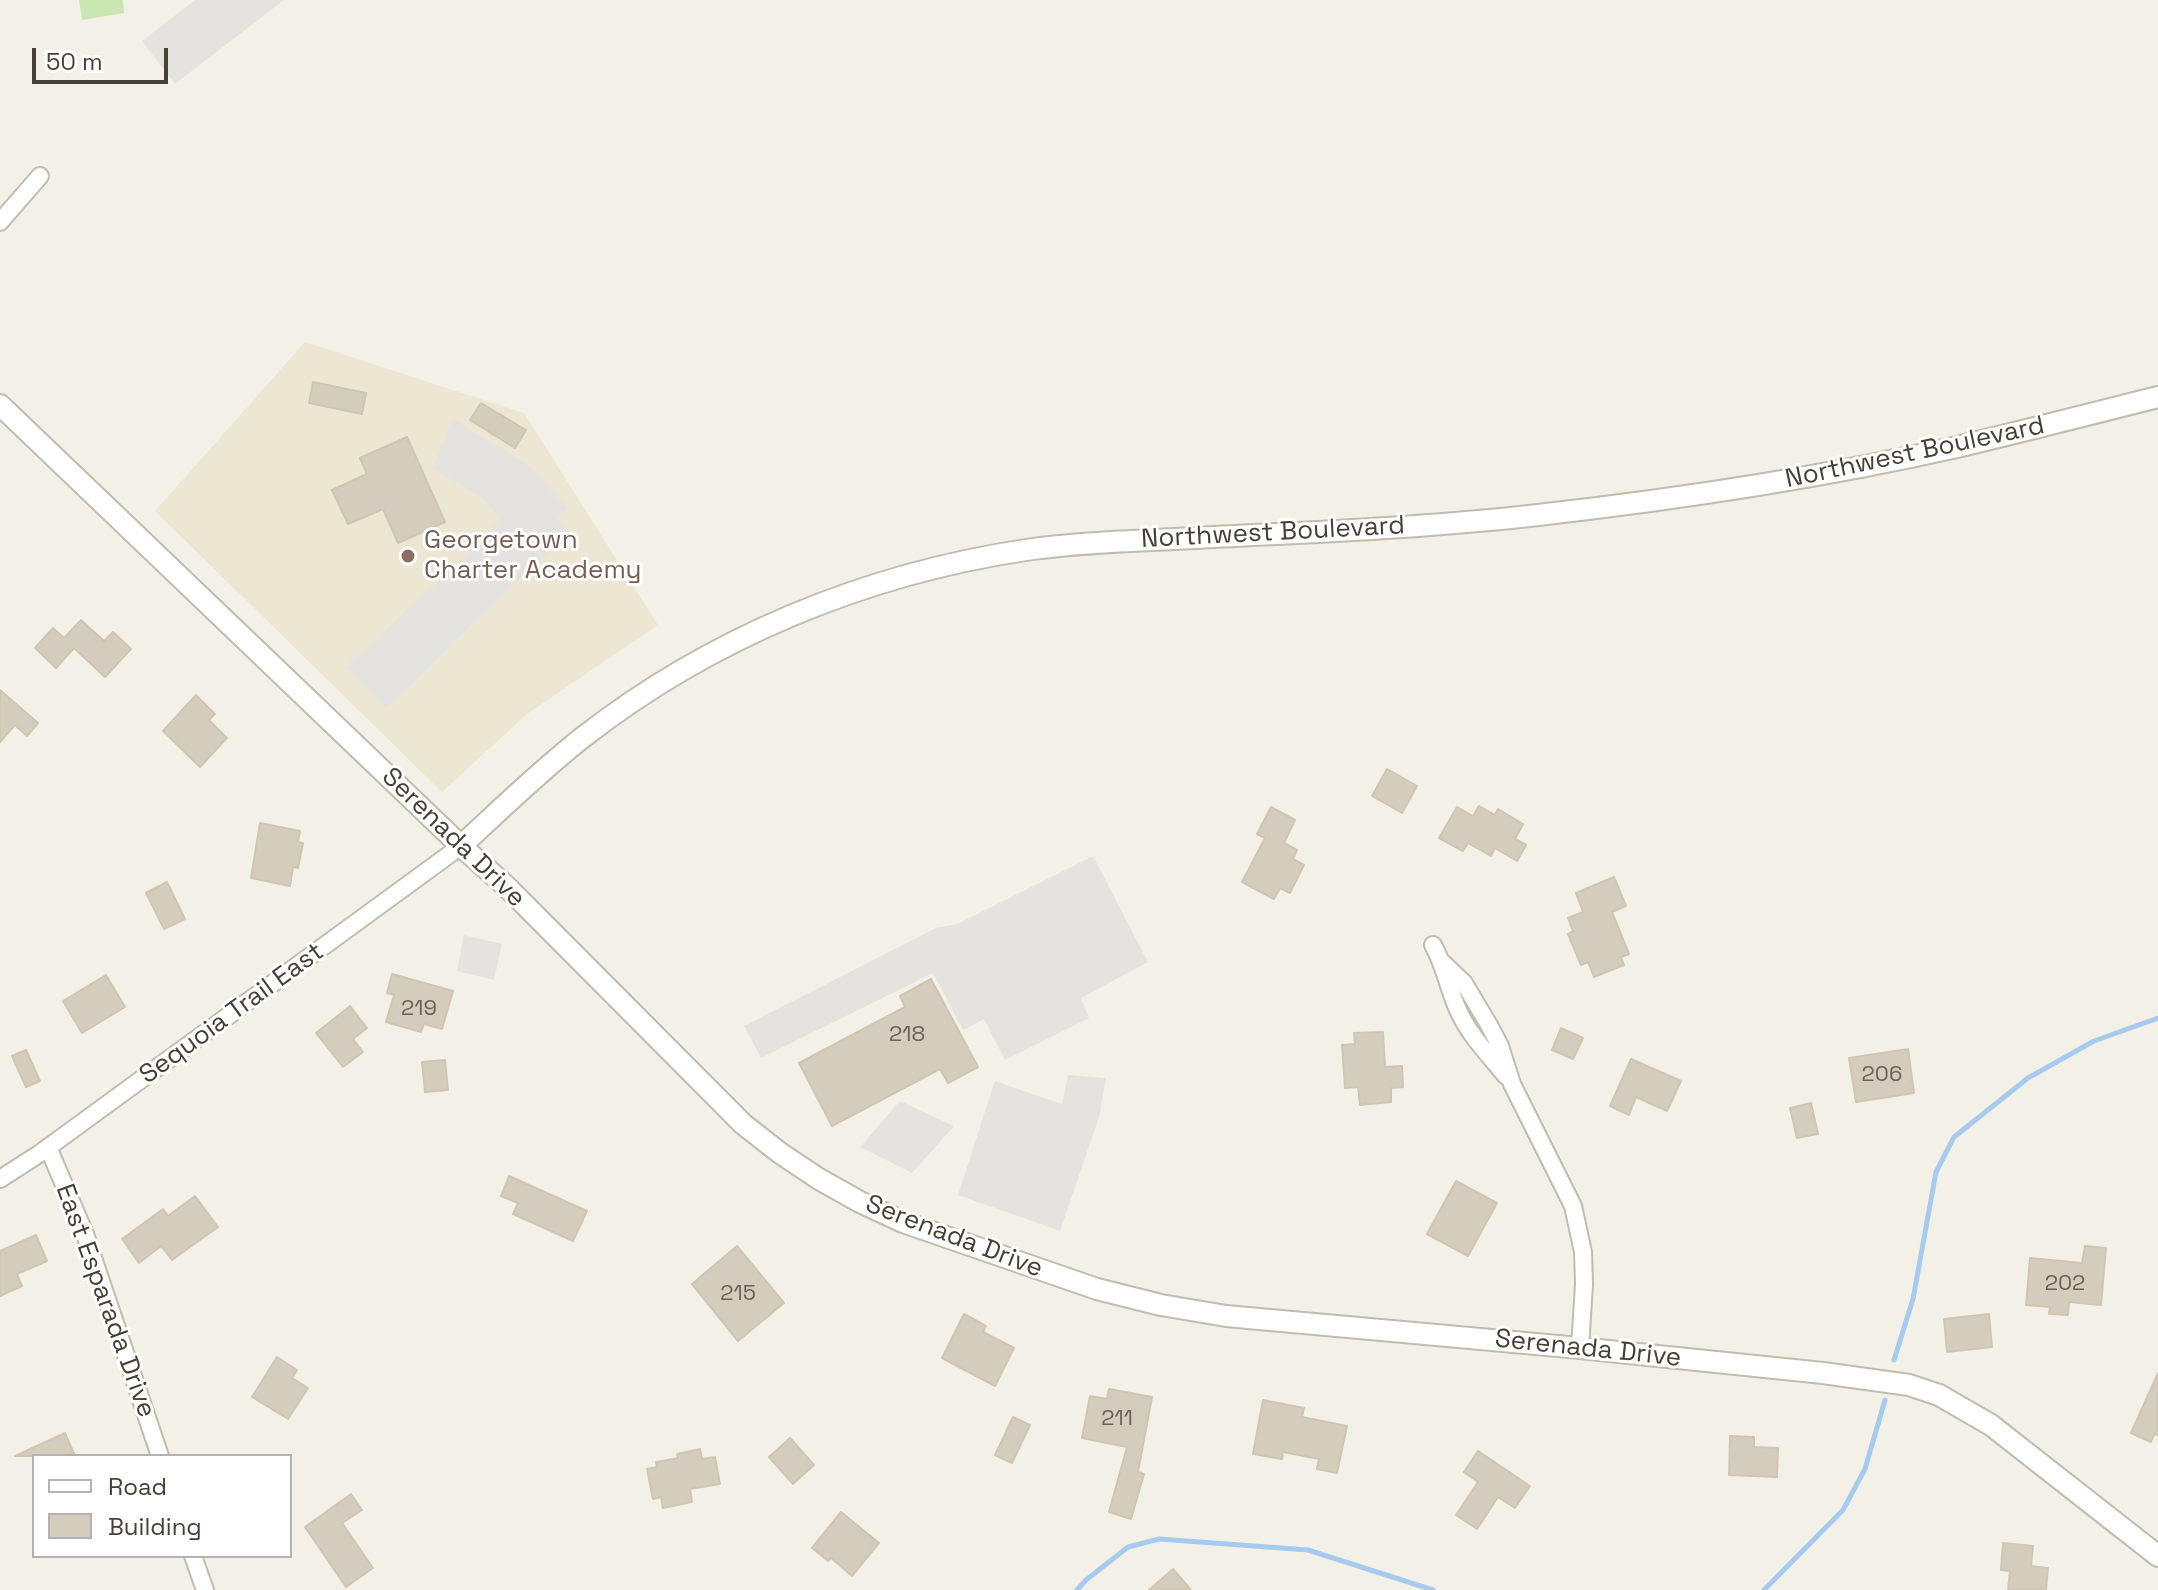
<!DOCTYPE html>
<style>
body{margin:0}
#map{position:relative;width:2158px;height:1590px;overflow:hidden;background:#f3f1e7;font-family:"Space Grotesk",sans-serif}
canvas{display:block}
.legend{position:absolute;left:32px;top:1454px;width:260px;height:104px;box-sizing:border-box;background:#fff;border:2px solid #b5b3af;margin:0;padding:10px 14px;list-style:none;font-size:24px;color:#464136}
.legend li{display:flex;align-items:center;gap:16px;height:40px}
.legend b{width:40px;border:2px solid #b5b3af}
.scale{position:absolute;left:32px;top:48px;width:136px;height:36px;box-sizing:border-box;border:4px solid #464136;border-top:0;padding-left:10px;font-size:24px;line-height:28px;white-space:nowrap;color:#464136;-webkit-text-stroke:6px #fff;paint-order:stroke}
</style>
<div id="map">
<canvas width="2158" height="1590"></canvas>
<ul class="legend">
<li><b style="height:10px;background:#fff"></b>Road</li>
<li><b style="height:22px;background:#d4cdbd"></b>Building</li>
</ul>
<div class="scale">50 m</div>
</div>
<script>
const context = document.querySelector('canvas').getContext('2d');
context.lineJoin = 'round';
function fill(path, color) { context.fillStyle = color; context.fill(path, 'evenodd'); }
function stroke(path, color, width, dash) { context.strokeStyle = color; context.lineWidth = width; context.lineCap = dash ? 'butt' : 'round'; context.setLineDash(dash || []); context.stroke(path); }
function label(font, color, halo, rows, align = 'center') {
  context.font = font + ' "Space Grotesk",sans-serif'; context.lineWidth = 6; context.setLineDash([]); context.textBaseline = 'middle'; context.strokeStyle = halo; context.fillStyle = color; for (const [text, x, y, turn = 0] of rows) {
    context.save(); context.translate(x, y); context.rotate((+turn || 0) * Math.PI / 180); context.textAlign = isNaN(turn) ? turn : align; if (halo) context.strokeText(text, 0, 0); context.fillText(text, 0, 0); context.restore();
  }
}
const education = new Path2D(`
 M 305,342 L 524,413 L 658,625 L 527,714 L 442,792 L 155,511 Z`);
const green = new Path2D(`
 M 79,0 L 123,0 L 124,13 L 82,20 Z`);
const parking = new Path2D(`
 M 195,0 L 284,0 L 175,84 L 142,41 Z
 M 453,419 L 528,465 L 567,508 L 557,517 L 568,532 L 386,708 L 346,667 L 483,540 L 500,519 L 484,499 L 432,468 Z
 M 1093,856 L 1148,962 L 1081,998 L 1089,1018 L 1005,1060 L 984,1019 L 963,1030 L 933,973 L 761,1058 L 744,1026 L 936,928 L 957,924 Z
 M 464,935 L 502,944 L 494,980 L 457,971 Z
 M 1068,1075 L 1106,1078 L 1099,1117 L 1060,1231 L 958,1195 L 995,1081 L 1062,1104 Z
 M 900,1101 L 954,1126 L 912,1173 L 860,1147 Z`);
const stream = new Path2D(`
 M 1894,1360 L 1913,1299 L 1936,1172 L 1954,1137 L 2028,1078 L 2094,1041 L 2158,1018
 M 1077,1590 L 1086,1580 L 1128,1547 L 1159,1539 L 1308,1550 L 1433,1590
 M 1764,1590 L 1843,1510 L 1865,1469 L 1885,1400`);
const building = new Path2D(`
 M 313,382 L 366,393 L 362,414 L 309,403 Z
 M 481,403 L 526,430 L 515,448 L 470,420 Z
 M 407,437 L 445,522 L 398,543 L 383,509 L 348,524 L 332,490 L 367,474 L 360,458 Z
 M 81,620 L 104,641 L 113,632 L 131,649 L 105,677 L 74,648 L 56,668 L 35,648 L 53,628 L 64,638 Z
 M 0,690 L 38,723 L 27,736 L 15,725 L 0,742 Z
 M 196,695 L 215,714 L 209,720 L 227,738 L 200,767 L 163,731 Z
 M 1387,769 L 1417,786 L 1402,813 L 1372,796 Z
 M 1479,806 L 1495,815 L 1498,809 L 1523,824 L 1515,839 L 1526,845 L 1517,861 L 1495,848 L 1491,856 L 1468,843 L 1463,851 L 1439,838 L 1457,807 L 1473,816 Z
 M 1271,807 L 1295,820 L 1284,843 L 1297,850 L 1293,859 L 1304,865 L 1290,893 L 1280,888 L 1274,899 L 1242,882 L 1265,838 L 1257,834 Z
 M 260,823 L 300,831 L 298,842 L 303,843 L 298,868 L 293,867 L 290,886 L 251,878 Z
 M 1614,877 L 1626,906 L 1612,912 L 1629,954 L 1621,957 L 1624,965 L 1594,977 L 1588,962 L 1581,965 L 1568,934 L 1573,931 L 1568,918 L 1583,912 L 1576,893 Z
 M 167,882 L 185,919 L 164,929 L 146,893 Z
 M 392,974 L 453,991 L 442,1029 L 424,1024 L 421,1032 L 386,1022 L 394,995 L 387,993 Z
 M 106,975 L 125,1007 L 82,1033 L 63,1001 Z
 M 931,979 L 978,1067 L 948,1083 L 940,1069 L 832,1126 L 799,1063 L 905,1007 L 900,996 Z
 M 350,1006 L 367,1028 L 353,1039 L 363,1052 L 343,1067 L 316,1033 Z
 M 1561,1028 L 1583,1038 L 1573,1059 L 1552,1050 Z
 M 1383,1032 L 1385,1067 L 1402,1066 L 1403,1087 L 1391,1088 L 1391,1102 L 1360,1105 L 1358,1087 L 1345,1088 L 1342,1045 L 1355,1044 L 1354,1033 Z
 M 1908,1049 L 1914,1093 L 1856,1102 L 1849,1058 Z
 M 26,1050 L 40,1081 L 26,1087 L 12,1056 Z
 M 1631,1059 L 1681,1081 L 1667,1111 L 1636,1097 L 1629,1115 L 1610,1106 Z
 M 445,1060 L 448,1090 L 425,1092 L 422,1062 Z
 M 1811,1103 L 1818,1134 L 1797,1138 L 1790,1108 Z
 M 509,1176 L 587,1211 L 573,1241 L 513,1214 L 518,1203 L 501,1196 Z
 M 1456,1181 L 1497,1203 L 1468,1256 L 1427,1234 Z
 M 195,1196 L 218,1227 L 172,1260 L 161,1246 L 139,1263 L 122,1239 L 163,1209 L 168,1216 Z
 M 36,1235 L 47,1261 L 17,1274 L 22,1286 L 0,1296 L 0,1251 Z
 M 737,1246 L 784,1303 L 738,1341 L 692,1284 Z
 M 2085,1246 L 2106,1248 L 2101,1305 L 2069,1302 L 2068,1315 L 2049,1314 L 2050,1307 L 2026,1305 L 2030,1258 L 2082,1263 Z
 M 964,1314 L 986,1326 L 983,1332 L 1014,1348 L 995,1386 L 942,1358 Z
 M 1989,1314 L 1992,1347 L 1947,1352 L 1944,1319 Z
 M 277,1357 L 297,1370 L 292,1378 L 308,1388 L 288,1419 L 252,1397 Z
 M 2158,1373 L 2158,1435 L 2154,1434 L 2151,1442 L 2131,1433 Z
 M 1109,1389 L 1152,1397 L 1138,1472 L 1144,1474 L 1131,1519 L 1109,1512 L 1127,1447 L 1082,1438 L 1090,1396 L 1107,1399 Z
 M 1263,1400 L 1304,1408 L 1302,1417 L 1347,1426 L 1337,1473 L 1317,1469 L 1319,1459 L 1283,1452 L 1282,1459 L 1253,1454 Z
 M 1013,1417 L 1030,1425 L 1012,1463 L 995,1455 Z
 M 65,1433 L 75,1456 L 15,1456 Z
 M 1730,1436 L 1754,1437 L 1754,1447 L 1778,1448 L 1777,1477 L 1729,1475 Z
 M 790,1438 L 814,1465 L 793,1484 L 769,1457 Z
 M 700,1449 L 702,1459 L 715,1457 L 720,1484 L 690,1489 L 692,1502 L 663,1508 L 661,1497 L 653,1499 L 647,1469 L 657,1467 L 656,1462 L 678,1458 L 677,1454 Z
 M 1478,1451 L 1530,1486 L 1515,1508 L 1498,1497 L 1477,1529 L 1456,1515 L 1478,1482 L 1464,1472 Z
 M 351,1494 L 362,1510 L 342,1523 L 373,1568 L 346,1587 L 305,1527 Z
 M 841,1512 L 879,1543 L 852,1576 L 831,1558 L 828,1561 L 812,1548 Z
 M 2003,1543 L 2033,1546 L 2031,1566 L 2048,1568 L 2046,1590 L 2008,1590 L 2010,1571 L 2001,1570 Z
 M 1173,1569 L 1191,1590 L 1149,1590 Z`);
const minor = new Path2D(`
 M 0,222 L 40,176
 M 1433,945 C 1445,966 1448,988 1458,1010 C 1469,1035 1489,1055 1506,1076
 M 1443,963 L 1464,983 L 1489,1025 L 1500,1046 L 1512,1084 L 1573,1206 L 1583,1252 L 1584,1284 L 1580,1348
 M 48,1147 L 85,1234 L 160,1456
 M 0,1179 L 39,1154 L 461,846
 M 193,1556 L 205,1590`);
const tertiary = new Path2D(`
 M 0,405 L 461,846 L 507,887 L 743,1124 L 780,1153 L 819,1179 L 860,1202 L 903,1222 L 1097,1289 L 1161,1305 L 1226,1316 L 1580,1348 L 1823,1373 L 1909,1385 L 1939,1395 L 1991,1425 L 2158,1556
 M 461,846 C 501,809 539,772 582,738 C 710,638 865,574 1026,550 C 1082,542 1140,541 1196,538 C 1310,532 1425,528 1538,515 C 1679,499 1819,478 1957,447 C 2024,431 2091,414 2158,397`);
const markers = [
 [408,556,8,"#8d6e63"]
];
const numberNames = [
 ["219",419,1009],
 ["218",907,1035],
 ["206",1882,1075],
 ["202",2065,1284],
 ["215",738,1294],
 ["211",1117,1419]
];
const streetNames = [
 ["Northwest Boulevard",1915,453,-12],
 ["Northwest Boulevard",1273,533,-3],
 ["Serenada Drive",453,838,44],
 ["Sequoia Trail East",232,1014,-36],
 ["Serenada Drive",954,1237,21],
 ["East Esparada Drive",105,1301,70],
 ["Serenada Drive",1588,1349,6]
];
const educationNames = [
 ["Georgetown",424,541],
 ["Charter Academy",424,571]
];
fill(education, '#ece7d2');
fill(green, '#cae6b2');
fill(parking, '#e4e3df');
stroke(stream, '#a6cbee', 5);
fill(building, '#d4cdbd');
stroke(building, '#cfc6b1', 2);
stroke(minor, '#c1bcad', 20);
stroke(tertiary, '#c1bcad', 24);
stroke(minor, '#fff', 16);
stroke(tertiary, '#fff', 20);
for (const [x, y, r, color] of markers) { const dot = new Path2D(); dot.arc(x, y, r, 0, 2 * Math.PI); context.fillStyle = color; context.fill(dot); stroke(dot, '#fff', 3); }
label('22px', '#6a6458', null, numberNames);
label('26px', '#464136', '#fff', streetNames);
label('26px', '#785e54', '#fff', educationNames, 'left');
</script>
